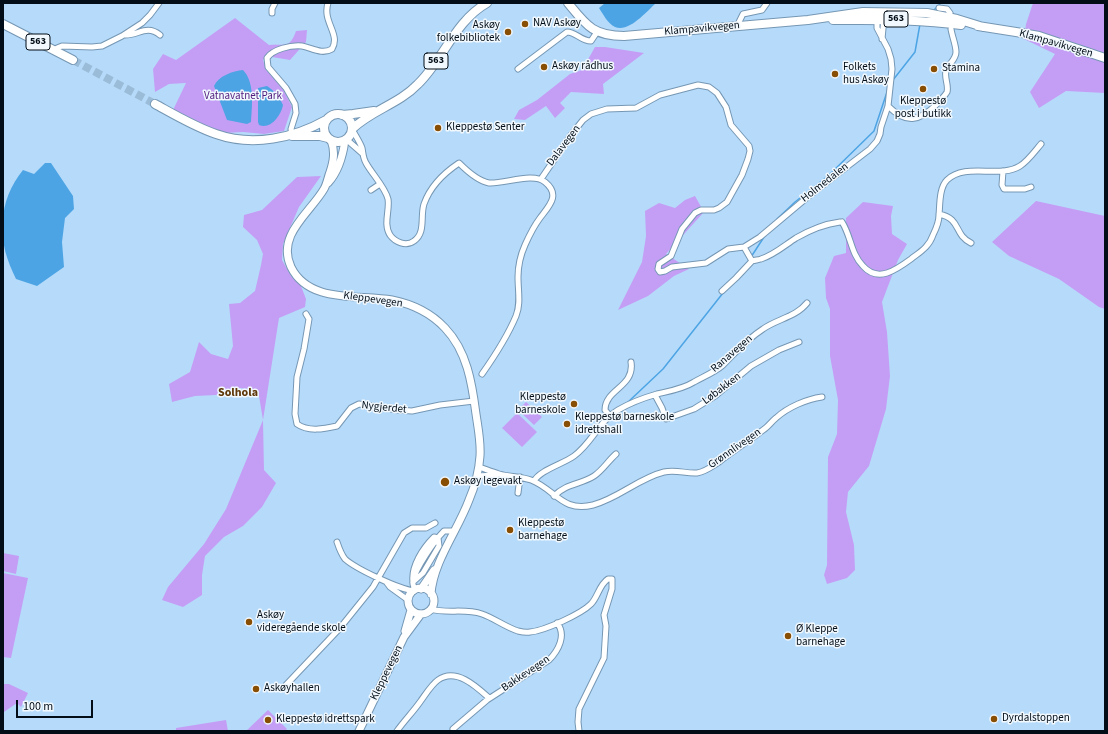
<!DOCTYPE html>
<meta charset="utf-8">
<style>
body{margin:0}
#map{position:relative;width:1108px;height:734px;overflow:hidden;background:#b6dbfa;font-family:"Source Sans 3",sans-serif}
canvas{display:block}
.frame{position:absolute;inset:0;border:4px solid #020d17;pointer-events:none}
.scale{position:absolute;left:16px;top:700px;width:77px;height:18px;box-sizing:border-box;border:2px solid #020d17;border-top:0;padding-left:5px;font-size:12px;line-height:14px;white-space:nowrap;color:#020d17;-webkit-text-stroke:3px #f1f8fe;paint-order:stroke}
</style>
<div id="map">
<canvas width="1108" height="734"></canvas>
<div class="frame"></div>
<div class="scale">100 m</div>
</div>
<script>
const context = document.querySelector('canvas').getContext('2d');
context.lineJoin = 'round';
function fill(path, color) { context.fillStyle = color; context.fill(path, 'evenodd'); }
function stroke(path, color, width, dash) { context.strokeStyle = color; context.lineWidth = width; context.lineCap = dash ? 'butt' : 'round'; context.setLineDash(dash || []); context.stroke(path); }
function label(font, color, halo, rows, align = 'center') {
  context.font = font + ' "Source Sans 3",sans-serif'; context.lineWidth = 3; context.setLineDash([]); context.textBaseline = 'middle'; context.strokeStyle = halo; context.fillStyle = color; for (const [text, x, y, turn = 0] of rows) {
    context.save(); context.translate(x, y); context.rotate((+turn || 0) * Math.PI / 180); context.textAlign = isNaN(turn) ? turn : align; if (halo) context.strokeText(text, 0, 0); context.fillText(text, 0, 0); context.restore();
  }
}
const green = new Path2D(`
 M 1033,3 L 1105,3 L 1105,93 L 1066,91 L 1039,108 L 1030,92 L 1055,54 L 1024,39 L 1026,24 Z
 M 235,18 L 269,45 C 286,44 290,48 296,31 L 307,30 L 306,42 L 290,60 L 266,56 L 263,60 L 266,70 L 282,87 L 292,107 L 284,131 L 264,134 L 243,132 L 224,133 L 207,127 L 173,110 L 186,83 L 169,84 L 155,92 L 153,69 L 163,54 L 176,60 Z
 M 595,47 L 605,47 L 644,53 L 603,84 L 604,94 L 571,92 L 560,103 L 565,108 L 555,118 L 546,106 L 525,120 L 514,119 L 519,110 L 537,100 L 570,74 L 582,70 Z
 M 321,176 L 299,207 L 283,244 L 282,260 L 291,276 L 301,286 L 306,299 L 305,307 L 279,318 L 263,420 L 264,470 L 276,483 L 262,507 L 243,526 L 224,537 L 205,556 L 202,575 L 202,595 L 183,607 L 162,600 L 168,587 L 204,544 L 226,509 L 263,420 L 258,390 L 240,388 L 216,395 L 195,396 L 172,402 L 169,384 L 190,372 L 199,342 L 211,354 L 228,359 L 233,346 L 229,304 L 240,303 L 255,291 L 261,265 L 263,254 L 257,240 L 243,227 L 244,215 L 262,210 L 297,177 Z
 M 695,196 L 704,212 L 666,254 L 689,269 L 674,276 L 648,296 L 618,310 L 642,262 L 646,236 L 645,211 L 659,203 L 675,208 L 685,200 Z
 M 1036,201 L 1105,216 L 1105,309 L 1099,307 L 1059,279 L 1009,256 L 992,242 Z
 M 863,202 L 893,206 L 891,216 L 892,234 L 907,244 L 898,260 L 882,302 L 887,332 L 890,376 L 886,409 L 869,466 L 848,492 L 846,512 L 854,545 L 855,570 L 847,578 L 827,584 L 824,575 L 827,565 L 828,457 L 837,434 L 838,400 L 830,356 L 830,309 L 826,298 L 825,278 L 834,256 L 846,253 L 846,218 Z
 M 526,402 L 542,417 L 534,425 L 518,410 Z
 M 517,413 L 537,432 L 522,447 L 502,428 Z
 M 3,553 L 19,556 L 16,574 L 3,571 Z
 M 3,573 L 28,578 L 11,658 L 3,657 Z
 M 3,684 L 9,684 L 28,693 L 21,707 L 17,703 L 4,712 L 3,720 Z
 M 268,710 L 287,729 L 285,731 L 246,731 Z
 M 226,720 L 228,731 L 176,731 L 176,728 Z`);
const water = new Path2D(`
 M 605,3 L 656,3 C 647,11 629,33 615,27 C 608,24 603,14 599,8 Z
 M 243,70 C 255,82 252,106 251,122 L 247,124 L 227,120 L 214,86 C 218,76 233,71 243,70 Z
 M 267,86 C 275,91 279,97 283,105 C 281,115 271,130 259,125 L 258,122 L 258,88 Z
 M 45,163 L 51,163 L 73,196 L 74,209 L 65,218 L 62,242 L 64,267 L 37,286 L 16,279 C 8,262 0,243 4,223 L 3,222 C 3,203 11,185 23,170 L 34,174 Z`);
const stream = new Path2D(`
 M 933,11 L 941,3
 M 893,80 L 915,52 L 920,24
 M 777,219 L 795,202 L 829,175 L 874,131 L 887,92
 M 751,257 L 764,237
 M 627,403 L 663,369 L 723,293`);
const primaryTunnel = new Path2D(`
 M 73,60 L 155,104`);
const minor = new Path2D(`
 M 939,8 L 947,9 L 950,13
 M 272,13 L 272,9 L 275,3
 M 739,22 L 743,14 L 762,10 L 767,3
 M 124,35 C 138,36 146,24 160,35
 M 882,39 L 884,18
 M 55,51 L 57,48 L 62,46 L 92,47 L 102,46 L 122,36 L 142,23 L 150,15 L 159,3
 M 518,69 L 567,32 C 576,32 581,41 591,41 L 597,32
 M 888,106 C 906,124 919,122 937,104 C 940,100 945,96 947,92 C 949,85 944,78 946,71 C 948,64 956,60 956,52 C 956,45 952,36 951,29
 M 352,129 C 355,135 360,142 362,148 C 363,153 363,158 366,163 C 372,174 385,187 388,199 C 390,210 383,224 390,235 C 395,242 406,247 414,241 C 426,233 420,216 424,204 C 430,187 444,173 459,163 C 466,170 478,181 489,183 C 505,184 533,172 545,182 C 561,195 549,206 540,218 C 534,226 529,236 525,245 C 521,254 518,267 518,277 C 518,291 521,304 516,316 C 508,335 494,357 482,374
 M 292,135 L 291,129 L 296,113 L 295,104 L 286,88 L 268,67 L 267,58 C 273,49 291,45 302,46 C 312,48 322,55 332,49 C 341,34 322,22 328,3
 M 346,139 L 362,153
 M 1003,171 L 1002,185 L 1004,189 L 1025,189 L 1031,187
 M 541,179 L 571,135 L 583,120 L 591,114 L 607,109 L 636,108 L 660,95 L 698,85 L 709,87 L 717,93 L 726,107 L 731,125 L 749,146 L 750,151 L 748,159 L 742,175 L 727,202 L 719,208 L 714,210 L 701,210 L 695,213 L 682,229 L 671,256 L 659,264 L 658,269 L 660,272 L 665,271 L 672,267 L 706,263 L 728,249 L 744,247
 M 371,190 L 380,184
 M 939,214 C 962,219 953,234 971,243
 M 840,222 C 824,224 810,230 796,238 C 785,245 774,255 761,259 C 758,260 755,260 752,261 L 744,247 L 760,237 L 810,195 L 870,149 L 877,141 L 880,134 L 881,127 L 888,106 L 892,69 L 891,59 L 888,49 L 877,28 L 877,19
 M 842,222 C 851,236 851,254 863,266 C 878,283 896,270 911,259 C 920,252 929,247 933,235 C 936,229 939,222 939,215 C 940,205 939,188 947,180 C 966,162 999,179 1020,166 C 1028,161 1035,151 1041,144
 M 722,291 L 736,278 L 752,261
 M 306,314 L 309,319 L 304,349 L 297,377 L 295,414 L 297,424 C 308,432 324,429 337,426 L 351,408 L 359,404 L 398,410 L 412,411 L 440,405 L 474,401
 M 655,395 L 662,408 L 666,419 L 694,409 L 715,396 L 751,366 L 779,350 L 799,342
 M 610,416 L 605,410 C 605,389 635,387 631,362
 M 479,467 C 485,469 492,472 499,474 C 509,477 520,476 531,480 C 555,489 562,513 593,505 C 619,498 639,478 664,472 C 676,469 686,474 697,473 C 705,472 713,466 719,462 C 733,451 749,441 763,430 C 768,427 771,422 776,418 C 788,407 807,399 822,397
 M 477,476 L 495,475 L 499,474
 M 534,481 C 540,470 563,464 574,456 C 592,443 599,421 618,410 C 630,403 643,398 657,394 C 670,391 683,389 694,382 C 703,377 715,372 723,365 C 737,351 746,340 763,329 C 777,319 796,317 807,303
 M 518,493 L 520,477
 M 554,496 C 567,483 580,485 594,476 C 603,470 608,461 616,454
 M 434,537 L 438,538 L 439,546 L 423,573 L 413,582 C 411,566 423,548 434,537 Z
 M 337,542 C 339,548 341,554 345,559 C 356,569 399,589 414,591
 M 387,583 L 390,587 L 408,600
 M 415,590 C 414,587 412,584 413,581 C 415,569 435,540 444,531 L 455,531
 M 430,609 C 447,614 465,608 482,614 C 494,618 505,627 518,631 C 522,632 526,633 530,632 C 544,631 581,614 591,604 C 598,597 599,585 608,579 L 612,579 L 612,589 L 604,615 L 606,626 L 604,658 L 579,709 L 578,722 L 579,731
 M 286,685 L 340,628 L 373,587 L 404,533 L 412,528 L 426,528 L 435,523
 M 453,729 L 487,700 L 549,660 C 558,651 567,635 557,623
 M 397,731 C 404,721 413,712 420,702 C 426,694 431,685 438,680 C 456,667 477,687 489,698`);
const secondary = new Path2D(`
 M 331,140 C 335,151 334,160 330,172 C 328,177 327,184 324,189 C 310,213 276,235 291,267 C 309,304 359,294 392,300 C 412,304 431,313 445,328 C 467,351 472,383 476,414 C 478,428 481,442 480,456 C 479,471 475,486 469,500 C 458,530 433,562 431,594
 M 328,183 C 338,172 343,155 345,140
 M408 601a13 13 0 1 1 26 0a13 13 0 1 1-26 0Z
 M 421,589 L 434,570
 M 405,631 L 411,610
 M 359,731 L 404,637 L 421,614`);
const primary = new Path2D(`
 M 568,3 C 586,25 593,36 624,36 L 808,20 L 863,12 L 927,13 L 957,19 L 983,27
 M 833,20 C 876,20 918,19 961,25
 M 3,24 L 73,60
 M 978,26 L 1016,32 L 1039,36 L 1105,58
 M 155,104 C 175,115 195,127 216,134 C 253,147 294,138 326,120
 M324 128a14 14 0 1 1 28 0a14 14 0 1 1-28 0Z
 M 342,115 L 353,114 L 374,111
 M 352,129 C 372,110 399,104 418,84 C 443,60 455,21 487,3
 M 292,136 L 320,136 L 328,138`);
const markers = [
 [525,24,4,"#884f04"],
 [508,32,4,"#884f04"],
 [544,67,4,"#884f04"],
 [934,69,4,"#884f04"],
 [835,74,4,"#884f04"],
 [923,89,4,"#884f04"],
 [438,128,4,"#884f04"],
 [574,404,4,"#884f04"],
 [567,424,4,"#884f04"],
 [445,482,5,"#884f04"],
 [510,530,4,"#884f04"],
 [249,622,4,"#884f04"],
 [788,636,4,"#884f04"],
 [256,689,4,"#884f04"],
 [994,719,4,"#884f04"],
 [268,720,4,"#884f04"]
];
const shields = [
 [896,19,24],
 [38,42,24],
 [436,61,24]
];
const shieldNames = [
 ["563",896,19],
 ["563",38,42],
 ["563",436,61]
];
const poiNames = [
 ["NAV Askøy",533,24],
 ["Askøy",500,26,"right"],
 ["folkebibliotek",500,39,"right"],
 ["Askøy rådhus",552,67],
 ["Folkets",843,68],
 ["hus Askøy",843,81],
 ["Stamina",942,69],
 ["Kleppestø",923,102,"center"],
 ["post i butikk",923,115,"center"],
 ["Kleppestø Senter",446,128],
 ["Kleppestø",566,398,"right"],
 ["barneskole",566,411,"right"],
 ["Kleppestø barneskole",575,418],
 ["idrettshall",575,431],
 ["Askøy legevakt",454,482],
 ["Kleppestø",518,524],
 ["barnehage",518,537],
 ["Askøy",257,616],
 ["videregående skole",257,629],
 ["Ø Kleppe",796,630],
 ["barnehage",796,643],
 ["Askøyhallen",264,689],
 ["Dyrdalstoppen",1002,719],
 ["Kleppestø idrettspark",276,720]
];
const streetNames = [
 ["Klampavikvegen",702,29,-5],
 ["Klampavikvegen",1056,44,16],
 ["Dalavegen",564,146,-53],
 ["Holmedalen",825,183,-38],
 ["Kleppevegen",373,300,8],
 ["Ranavegen",732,354,-41],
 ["Løbakken",722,389,-37],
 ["Nygjerdet",384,408,6],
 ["Grønnlivegen",735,449,-35],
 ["Kleppevegen",387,673,-64],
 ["Bakkevegen",526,674,-34]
];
const parkNames = [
 ["Vatnavatnet Park",243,97]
];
const neighbourhoodNames = [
 ["Solhola",238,393]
];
fill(green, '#c49ef5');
fill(water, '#4da4e4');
stroke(stream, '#4da4e4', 1.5);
stroke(primaryTunnel, '#9bbcd8', 8, [8, 4]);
stroke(minor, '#7597b4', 7);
stroke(secondary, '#7597b4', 9);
stroke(primary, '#7597b4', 10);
stroke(minor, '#fff', 5);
stroke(secondary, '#fff', 7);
stroke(primary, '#fff', 8);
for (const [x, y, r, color] of markers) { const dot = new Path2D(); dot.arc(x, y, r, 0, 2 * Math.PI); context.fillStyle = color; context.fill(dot); stroke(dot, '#f1f8fe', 1.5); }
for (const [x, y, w] of shields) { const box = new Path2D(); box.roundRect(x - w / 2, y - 8, w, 16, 3); context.fillStyle = '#f1f8fe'; context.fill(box); stroke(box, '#020d17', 1); }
label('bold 10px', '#020d17', null, shieldNames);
label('11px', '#020d17', '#f1f8fe', poiNames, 'left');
label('11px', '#020d17', '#f1f8fe', streetNames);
label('11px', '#501b7e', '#f1f8fe', parkNames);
label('bold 12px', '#60390b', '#f1f8fe', neighbourhoodNames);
</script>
